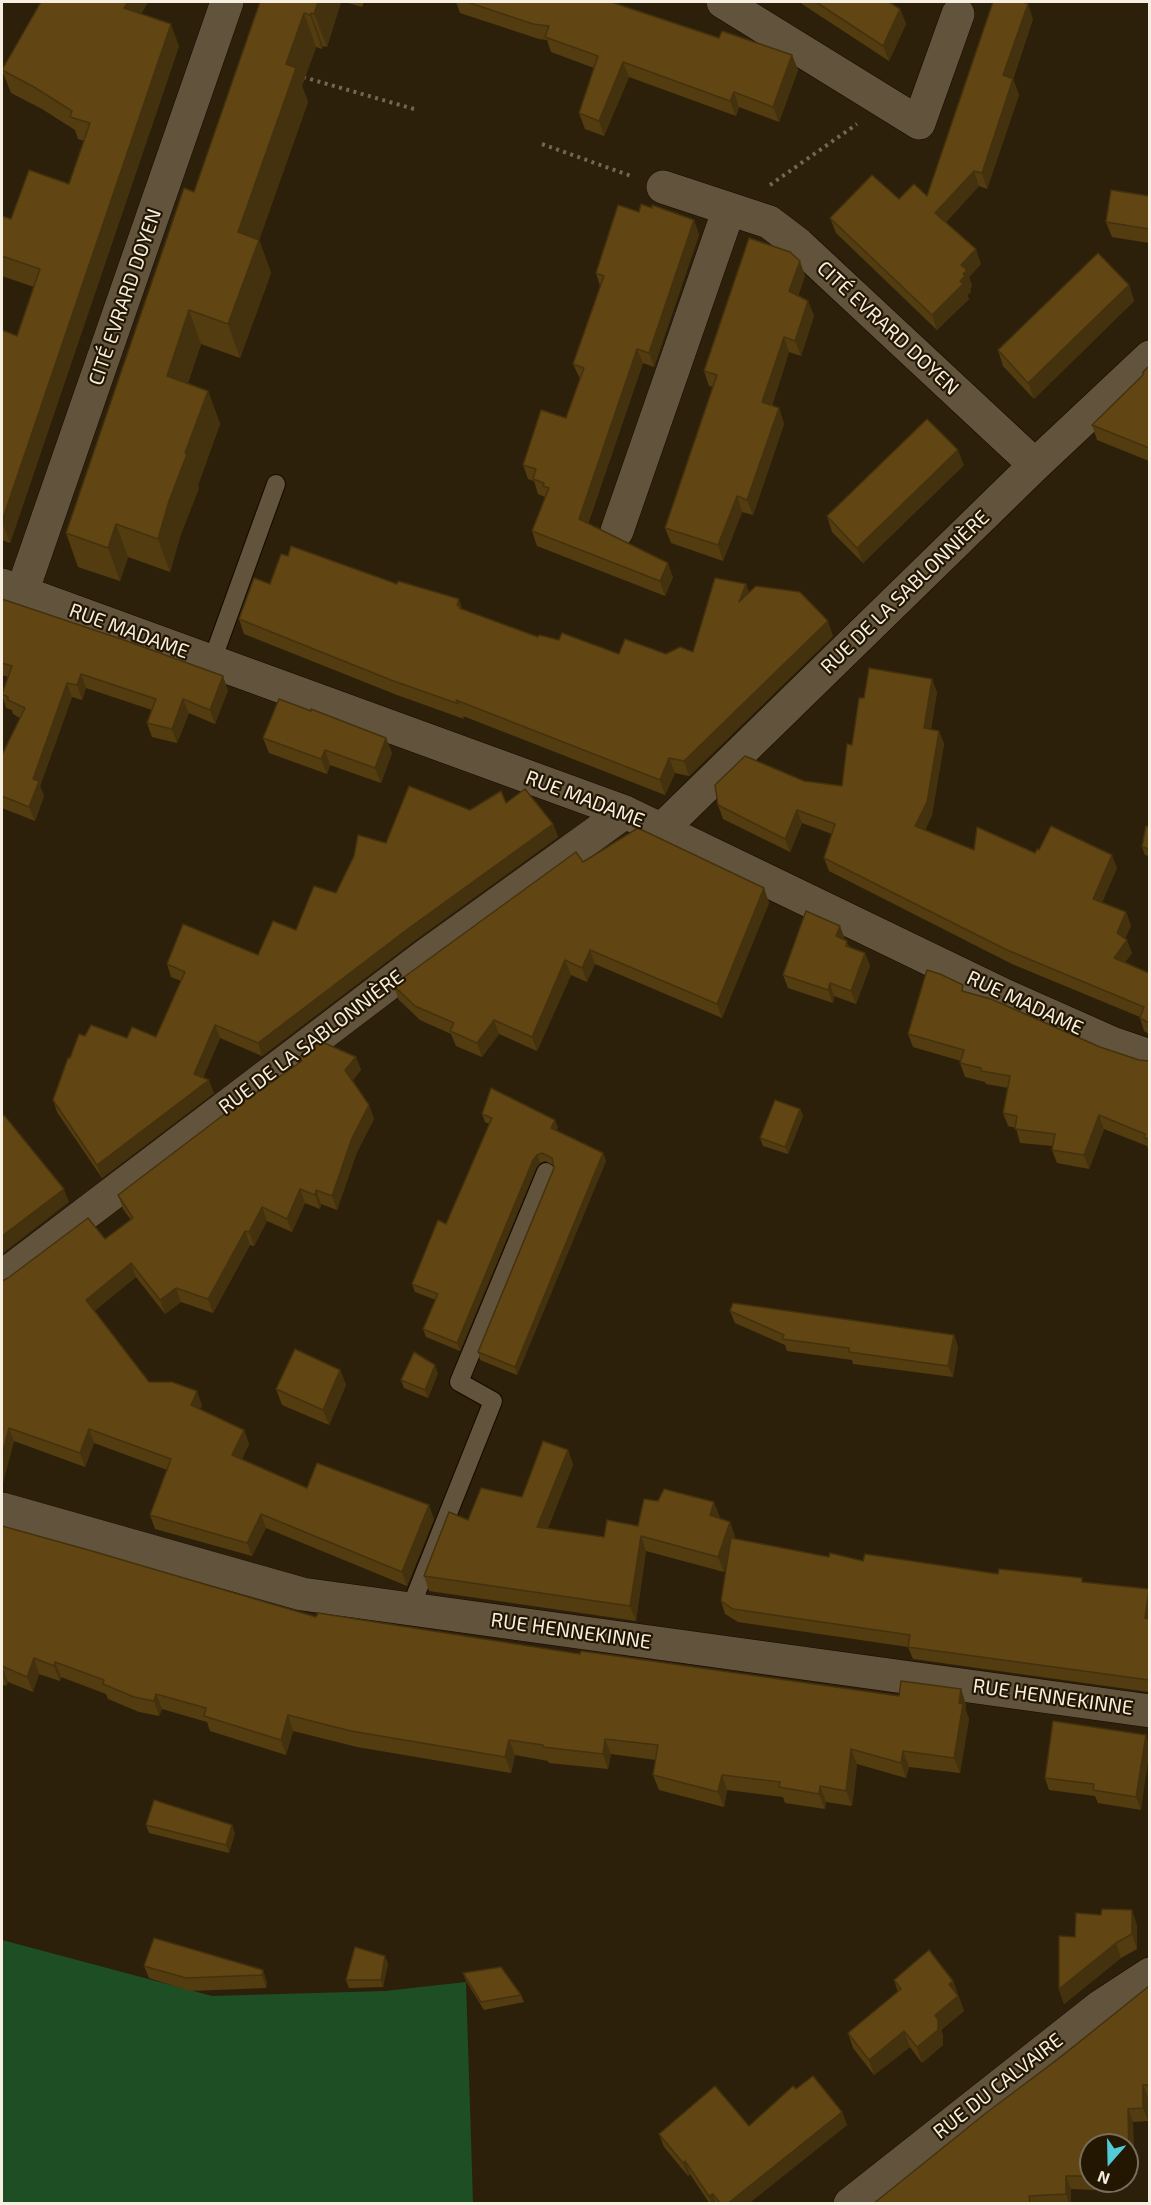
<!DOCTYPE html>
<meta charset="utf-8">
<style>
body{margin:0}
#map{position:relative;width:1151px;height:2205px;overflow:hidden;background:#2d200a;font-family:"Exo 2",sans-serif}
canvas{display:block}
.frame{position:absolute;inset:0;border:3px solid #f6eee0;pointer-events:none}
.north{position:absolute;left:1079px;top:2133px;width:60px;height:60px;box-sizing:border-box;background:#231702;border:2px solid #776d5b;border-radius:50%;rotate:200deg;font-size:16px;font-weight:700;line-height:24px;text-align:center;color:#f6eee0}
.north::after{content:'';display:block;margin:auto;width:21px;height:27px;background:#52cbd9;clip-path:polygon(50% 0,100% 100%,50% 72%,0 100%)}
</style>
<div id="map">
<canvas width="1151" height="2205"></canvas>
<div class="frame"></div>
<div class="north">N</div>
</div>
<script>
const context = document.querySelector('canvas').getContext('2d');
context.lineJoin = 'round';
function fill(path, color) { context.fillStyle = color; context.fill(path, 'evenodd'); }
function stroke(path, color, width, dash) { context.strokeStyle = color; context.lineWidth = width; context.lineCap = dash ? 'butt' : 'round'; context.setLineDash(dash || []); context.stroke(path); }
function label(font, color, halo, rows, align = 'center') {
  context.font = font + ' "Exo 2",sans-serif'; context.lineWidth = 4.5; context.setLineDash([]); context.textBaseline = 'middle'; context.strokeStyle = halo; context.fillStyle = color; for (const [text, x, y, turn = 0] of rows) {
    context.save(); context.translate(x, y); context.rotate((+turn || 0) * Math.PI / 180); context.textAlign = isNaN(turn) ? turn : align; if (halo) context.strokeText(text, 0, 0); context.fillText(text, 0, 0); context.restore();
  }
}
const green = new Path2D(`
 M 2,1940 L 212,1996 L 385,1991 L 466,1982 L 473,2203 L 2,2203 Z`);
const path = new Path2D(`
 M 303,77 L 414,109
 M 542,144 L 631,176
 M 770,185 L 857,124`);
const lane = new Path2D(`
 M 212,661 L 276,484
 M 410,1609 L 493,1401 L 459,1382 L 546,1172`);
const street = new Path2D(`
 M 723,2 L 919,123 L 958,14
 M 663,187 L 769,222 L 798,244 L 1035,465
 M 617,531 L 729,209
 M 2,585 L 625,812 L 1004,995 L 1112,1043 L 1150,1056
 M 22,592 L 227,2
 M 662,829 L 1035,465 L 1150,357
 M 2,1277 L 425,956 L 625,812
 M 2,1509 L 302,1594 L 1150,1711
 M 850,2204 L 1101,2006 L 1150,1974`);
const wall = new Path2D(`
 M 41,2 L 148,2 L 141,14 L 179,46 L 10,543 L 2,540 L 2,330 L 17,336 L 34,287 L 2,276 L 2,219 L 11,219 L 69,184 L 84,141 L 78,139 L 75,130 L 42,109 L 11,93 L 2,70 Z
 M 260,2 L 341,2 L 327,47 L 323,46 L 322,49 L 316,47 L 302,86 L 308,102 L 259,240 L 271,273 L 240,358 L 201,344 L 188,383 L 208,391 L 220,424 L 198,485 L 199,488 L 181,534 L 170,572 L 128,557 L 120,581 L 78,567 L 66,533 L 194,192 Z
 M 345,2 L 364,2 L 362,7 Z
 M 456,2 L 611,2 L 719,38 L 792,55 L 798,70 L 779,122 L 739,107 L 736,116 L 629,77 L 604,136 L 585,129 L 579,113 L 594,68 L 551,52 L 547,40 L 539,39 L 460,13 Z
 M 799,2 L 889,2 L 900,9 L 906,24 L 889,61 Z
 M 1033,19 L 1013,79 L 1019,95 L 987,189 L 979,186 L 946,222 L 981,264 L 969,277 L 972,286 L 970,289 L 971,292 L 967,295 L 969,299 L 937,330 L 836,233 L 830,218 L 899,199 L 927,196 Z
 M 1149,196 L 1149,243 L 1112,237 L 1106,222 Z
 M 639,212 L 694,220 L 699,235 L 654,367 L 643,363 L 588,524 L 673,577 L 665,596 L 537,546 L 532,531 L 545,497 L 538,494 L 534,481 L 528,479 L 523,465 L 566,418 L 580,379 L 573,364 L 600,286 L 596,273 Z
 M 805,276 L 798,296 L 808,301 L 814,316 L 801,356 L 789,352 L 772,406 L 779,408 L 784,424 L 753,515 L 742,512 L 723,561 L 671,543 L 665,528 L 713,387 L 709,386 L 704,371 Z
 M 1129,285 L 1134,301 L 1034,399 L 1003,366 L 998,350 Z
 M 1149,366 L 1149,461 L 1097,440 L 1092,425 L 1143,375 Z
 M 964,465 L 863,563 L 832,532 L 827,516 Z
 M 270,584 L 462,609 L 538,637 L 559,640 L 619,654 L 666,654 L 693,652 L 746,584 L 749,593 L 833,636 L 689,776 L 675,773 L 665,795 L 463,716 L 464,719 L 397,695 L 244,634 L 239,619 Z
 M 2,599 L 228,690 L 215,724 L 189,713 L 177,743 L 152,737 L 147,723 L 152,710 L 86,688 L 82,700 L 72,697 L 40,786 L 44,796 L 35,821 L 2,808 L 2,755 L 20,718 L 13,714 L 12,710 L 6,708 L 2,695 L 2,692 L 8,677 L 2,675 Z
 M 937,692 L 931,729 L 939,731 L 944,744 L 932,815 L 925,830 L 974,850 L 1035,853 L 1117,868 L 1102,902 L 1126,912 L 1131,926 L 1125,938 L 1132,953 L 1125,962 L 1149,973 L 1149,1034 L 1144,1031 L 1140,1018 L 1140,1017 L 1012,964 L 829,871 L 824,858 L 832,834 L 802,823 L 790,852 L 723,819 L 718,805 L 804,781 L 842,786 L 864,698 Z
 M 263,738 L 386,738 L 392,753 L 381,783 L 330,765 L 327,774 L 269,753 Z
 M 506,803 L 553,824 L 558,837 L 414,941 L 262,1056 L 220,1038 L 203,1078 L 214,1093 L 102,1178 L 57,1112 L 53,1100 L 70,1058 L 85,1036 L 127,1038 L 156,1037 L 181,981 L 171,977 L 167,964 L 258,955 L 296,930 L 386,843 L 470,810 Z
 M 1149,827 L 1149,856 L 1145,855 L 1142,847 Z
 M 583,862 L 764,888 L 769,903 L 722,1018 L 595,964 L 587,982 L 571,975 L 537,1051 L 499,1034 L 482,1057 L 456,1046 L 451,1034 L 420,1020 L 399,1000 L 393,985 Z
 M 844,940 L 850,947 L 865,953 L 870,966 L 856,1004 L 834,996 L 833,1003 L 788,988 L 783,975 Z
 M 966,993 L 1100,1047 L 1139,1060 L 1149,1061 L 1149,1152 L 1147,1146 L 1104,1129 L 1089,1169 L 1057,1163 L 1052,1150 L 1053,1146 L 1020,1143 L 1016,1128 L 1008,1126 L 1003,1113 L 1008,1088 L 986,1084 L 985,1082 L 965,1077 L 960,1063 L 961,1061 L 913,1047 L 908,1034 Z
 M 356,1057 L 361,1070 L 352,1081 L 369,1105 L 374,1119 L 357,1152 L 337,1210 L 321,1204 L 320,1209 L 305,1203 L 292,1232 L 267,1221 L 254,1246 L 250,1245 L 213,1313 L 181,1302 L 165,1314 L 136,1277 L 94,1311 L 149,1382 L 202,1405 L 200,1410 L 244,1430 L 249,1444 L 242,1459 L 307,1488 L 434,1519 L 407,1586 L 266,1528 L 252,1556 L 155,1529 L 150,1515 L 167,1470 L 94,1443 L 85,1467 L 14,1441 L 2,1486 L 2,1281 L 105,1239 L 131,1220 L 123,1209 L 118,1195 L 253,1095 L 298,1064 L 297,1059 Z
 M 800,1109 L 803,1116 L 788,1154 L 763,1146 L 760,1138 Z
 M 482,1114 L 558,1127 L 556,1131 L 603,1153 L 606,1161 L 517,1375 L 480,1360 L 478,1352 L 554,1168 L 553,1165 L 545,1161 L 540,1163 L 536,1168 L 460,1351 L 426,1337 L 423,1329 L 436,1300 L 415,1292 L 412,1284 L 446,1224 L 489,1124 L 485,1122 Z
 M 730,1311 L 954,1335 L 958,1347 L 953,1377 L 853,1364 L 852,1360 L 787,1351 L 785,1345 L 735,1323 Z
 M 340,1370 L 346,1385 L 329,1425 L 282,1405 L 276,1389 Z
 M 438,1373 L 428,1398 L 404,1388 L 401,1380 Z
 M 568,1450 L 573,1465 L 548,1528 L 604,1537 L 638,1526 L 658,1501 L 714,1502 L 719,1518 L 730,1522 L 735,1537 L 734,1538 L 829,1557 L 1149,1589 L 1149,1692 L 913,1659 L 908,1647 L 738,1622 L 725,1614 L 721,1601 L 727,1561 L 724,1572 L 646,1551 L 636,1621 L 429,1591 L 424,1576 L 468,1520 L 522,1497 Z
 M 2,1526 L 316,1617 L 580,1654 L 899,1696 L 961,1689 L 966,1705 L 966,1711 L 969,1719 L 960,1773 L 909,1767 L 906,1778 L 857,1764 L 852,1806 L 826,1802 L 825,1809 L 785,1803 L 783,1797 L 727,1790 L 724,1807 L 659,1790 L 653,1775 L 656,1760 L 611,1754 L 608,1769 L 549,1763 L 548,1761 L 515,1755 L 511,1773 L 357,1747 L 293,1731 L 286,1755 L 210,1731 L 207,1722 L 162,1709 L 159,1716 L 139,1712 L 108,1699 L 106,1694 L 61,1677 L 60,1681 L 39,1674 L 33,1692 L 8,1682 L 6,1686 L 2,1684 Z
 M 1146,1735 L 1141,1810 L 1098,1803 L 1095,1796 L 1049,1790 L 1045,1778 Z
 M 146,1825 L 235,1833 L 229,1853 L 149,1833 Z
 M 1137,1925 L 1137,1949 L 1121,1958 L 1064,2004 L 1059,1989 L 1075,1937 Z
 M 385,1956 L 388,1964 L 383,1987 L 349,1988 L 346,1980 Z
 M 144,1966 L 263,1970 L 267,1983 L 266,1988 L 190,1991 L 149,1978 Z
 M 463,1973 L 521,1995 L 524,2002 L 484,2010 L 466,1981 Z
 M 894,1980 L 953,1981 L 964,2011 L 941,2030 L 943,2035 L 943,2045 L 922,2063 L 910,2047 L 874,2075 L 853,2048 L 848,2033 L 898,1992 Z
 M 1149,1986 L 1149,2098 L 1148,2098 L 1148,2121 L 1133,2122 L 1134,2168 L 1127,2168 L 1127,2145 L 1091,2145 L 1091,2181 L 1096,2181 L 1095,2190 L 1071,2189 L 1071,2204 L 873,2204 Z
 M 796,2089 L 842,2112 L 847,2125 L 748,2204 L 710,2204 L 690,2174 L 688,2176 L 664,2147 L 659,2134 L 749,2126 Z`);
const shadedWall = new Path2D(`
 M 128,2 L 148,2 L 132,30 L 124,8 Z
 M 318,2 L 341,2 L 327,47 L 314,14 Z
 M 1028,4 L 1033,19 L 1008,91 L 1003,75 Z
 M 900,9 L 906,24 L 889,61 L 883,46 Z
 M 304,13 L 316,47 L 302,86 L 308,102 L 259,240 L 271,273 L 240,358 L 228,324 L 238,232 L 286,64 Z
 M 311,13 L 323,46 L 322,49 L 310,15 Z
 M 171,24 L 179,46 L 10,543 L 2,521 Z
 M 792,55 L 798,70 L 779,122 L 773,107 Z
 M 623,62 L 629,77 L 604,136 L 599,121 Z
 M 1013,79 L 1019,95 L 987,189 L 982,173 Z
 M 734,92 L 739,107 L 736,116 L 730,101 Z
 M 974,171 L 979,186 L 941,228 L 935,213 Z
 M 694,220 L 699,235 L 654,367 L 649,353 Z
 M 976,249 L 981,264 L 969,277 L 972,286 L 970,289 L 971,292 L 967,295 L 969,299 L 937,330 L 932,315 L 960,281 L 961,265 Z
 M 800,261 L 805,276 L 794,306 L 789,291 Z
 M 1129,285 L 1134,301 L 1034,399 L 1028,383 Z
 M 808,301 L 814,316 L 801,356 L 795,341 Z
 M 189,310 L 201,344 L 179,409 L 167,376 Z
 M 784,337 L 789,352 L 768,418 L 762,402 Z
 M 637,349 L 643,363 L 584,534 L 579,519 Z
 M 208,391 L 220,424 L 198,485 L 199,488 L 181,534 L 170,572 L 158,539 L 169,501 L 185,453 Z
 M 779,408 L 784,424 L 753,515 L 747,500 Z
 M 958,450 L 964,465 L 863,563 L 857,548 Z
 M 737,496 L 742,512 L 723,561 L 718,545 Z
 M 116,524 L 128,557 L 120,581 L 108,548 Z
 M 668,563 L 673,577 L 665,596 L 660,581 Z
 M 746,584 L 751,599 L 739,602 Z
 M 459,599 L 464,614 L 457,605 Z
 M 828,621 L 833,636 L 689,776 L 684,761 Z
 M 81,674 L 86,688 L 82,700 L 77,685 Z
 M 223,676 L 228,690 L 215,724 L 210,710 Z
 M 932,679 L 937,692 L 929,742 L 924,728 Z
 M 67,683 L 72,697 L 40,786 L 44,796 L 35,821 L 29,807 L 33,779 Z
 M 183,699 L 189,713 L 177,743 L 172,729 Z
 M 939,731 L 944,744 L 932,815 L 920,839 L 915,826 Z
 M 386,738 L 392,753 L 381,783 L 375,768 Z
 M 325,750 L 330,765 L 327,774 L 321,759 Z
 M 669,758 L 675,773 L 665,795 L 660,780 Z
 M 797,810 L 802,823 L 790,852 L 785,839 Z
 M 553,824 L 558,837 L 414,941 L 262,1056 L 258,1043 L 409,928 Z
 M 1112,855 L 1117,868 L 1098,912 L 1093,899 Z
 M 764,888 L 769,903 L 722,1018 L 717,1004 Z
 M 1126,912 L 1131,926 L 1122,946 L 1117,933 Z
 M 840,926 L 845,939 L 836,936 Z
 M 1127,940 L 1132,953 L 1119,971 L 1114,958 Z
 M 590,950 L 595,964 L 587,982 L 582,968 Z
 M 865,953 L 870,966 L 856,1004 L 851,991 Z
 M 565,960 L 571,975 L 537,1051 L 532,1037 Z
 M 830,983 L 834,996 L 833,1003 L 828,990 Z
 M 494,1020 L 499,1034 L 482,1057 L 477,1043 Z
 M 215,1025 L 220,1038 L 199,1087 L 194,1074 Z
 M 356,1057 L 361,1070 L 350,1084 L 345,1070 Z
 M 209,1080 L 214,1093 L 102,1178 L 97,1165 Z
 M 369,1105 L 374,1119 L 357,1152 L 337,1210 L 332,1196 L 352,1138 Z
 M 800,1109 L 803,1116 L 788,1154 L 785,1147 Z
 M 1099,1115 L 1104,1129 L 1089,1169 L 1084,1155 Z
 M 555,1120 L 558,1127 L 554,1136 L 551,1128 Z
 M 603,1153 L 606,1161 L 517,1375 L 515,1367 Z
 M 537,1155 L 540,1163 L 536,1168 L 460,1351 L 457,1343 L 533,1160 Z
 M 64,1189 L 69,1202 L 2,1254 L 2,1236 Z
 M 300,1189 L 305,1203 L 292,1232 L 287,1219 Z
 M 316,1190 L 321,1204 L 320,1209 L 315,1195 Z
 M 262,1207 L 267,1221 L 254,1246 L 249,1232 Z
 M 245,1231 L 250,1245 L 213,1313 L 208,1299 Z
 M 131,1263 L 136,1277 L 91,1314 L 86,1300 Z
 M 176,1288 L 181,1302 L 165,1314 L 160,1300 Z
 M 954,1335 L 958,1347 L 953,1377 L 948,1366 Z
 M 435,1365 L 438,1373 L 428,1398 L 425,1390 Z
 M 340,1370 L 346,1385 L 329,1425 L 323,1410 Z
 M 197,1391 L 202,1405 L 196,1419 L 191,1405 Z
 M 9,1428 L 14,1441 L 2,1486 L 2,1455 Z
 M 89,1429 L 94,1443 L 85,1467 L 80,1453 Z
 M 244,1430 L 249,1444 L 237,1469 L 232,1455 Z
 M 568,1450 L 573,1465 L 542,1542 L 537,1527 Z
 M 714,1502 L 720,1517 L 716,1530 L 710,1515 Z
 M 429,1505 L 434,1519 L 407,1586 L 402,1572 Z
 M 261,1514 L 266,1528 L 252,1556 L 247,1543 Z
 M 730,1522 L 735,1537 L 724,1572 L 718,1557 Z
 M 641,1536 L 646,1551 L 636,1621 L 630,1606 Z
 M 1149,1595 L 1149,1629 L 1145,1618 Z
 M 34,1658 L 39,1674 L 33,1692 L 27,1677 Z
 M 55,1662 L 61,1677 L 60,1681 L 54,1666 Z
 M 2,1666 L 8,1682 L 6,1686 L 2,1673 Z
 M 961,1689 L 966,1705 L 966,1711 L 969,1719 L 960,1773 L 954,1758 Z
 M 156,1694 L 162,1709 L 159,1716 L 154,1701 Z
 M 288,1715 L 293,1731 L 286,1755 L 281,1740 Z
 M 1146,1735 L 1149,1744 L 1149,1755 L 1141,1810 L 1136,1797 Z
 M 605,1739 L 611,1754 L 608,1769 L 603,1754 Z
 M 509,1740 L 515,1755 L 511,1773 L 505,1757 Z
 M 851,1749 L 857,1764 L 852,1806 L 846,1791 Z
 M 903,1751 L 909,1767 L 906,1778 L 901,1763 Z
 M 722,1775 L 727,1790 L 724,1807 L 718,1792 Z
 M 820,1786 L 826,1802 L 825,1809 L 819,1794 Z
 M 232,1825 L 235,1833 L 229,1853 L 226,1845 Z
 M 1132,1910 L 1137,1925 L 1137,1949 L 1132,1934 Z
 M 1116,1943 L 1121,1958 L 1064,2004 L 1059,1989 Z
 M 385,1956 L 388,1964 L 383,1987 L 381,1980 Z
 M 263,1970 L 267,1983 L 266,1988 L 262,1975 Z
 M 953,1981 L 964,2011 L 941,2030 L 943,2035 L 943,2045 L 922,2063 L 917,2047 L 935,2015 L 949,1984 Z
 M 904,2031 L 910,2047 L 874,2075 L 869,2060 Z
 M 1143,2085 L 1148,2098 L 1148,2121 L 1143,2108 Z
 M 1128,2109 L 1133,2122 L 1134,2168 L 1129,2155 Z
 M 842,2112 L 847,2125 L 748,2204 L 727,2204 Z
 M 685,2161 L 690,2174 L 688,2176 L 683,2163 Z
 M 1066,2176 L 1071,2189 L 1071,2204 L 1069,2204 L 1066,2194 Z
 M 1092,2181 L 1096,2181 L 1095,2190 Z
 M 713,2194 L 716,2204 L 712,2204 L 709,2196 Z`);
const building = new Path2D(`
 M 41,2 L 128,2 L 124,8 L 171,24 L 2,521 L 2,330 L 17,336 L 40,269 L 2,256 L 2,216 L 11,219 L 29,170 L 69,184 L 90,123 L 70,117 L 72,111 L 34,87 L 2,70 Z
 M 260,2 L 318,2 L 314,14 L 311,13 L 310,15 L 304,13 L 286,64 L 296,68 L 238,232 L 259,240 L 228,324 L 189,310 L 167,376 L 208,391 L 185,453 L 187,454 L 169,501 L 158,539 L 116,524 L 108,548 L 66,533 L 184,188 L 194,192 Z
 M 467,2 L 611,2 L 719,38 L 722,31 L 792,55 L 773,107 L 734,92 L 730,101 L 623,62 L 599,121 L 579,113 L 598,56 L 545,37 L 549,26 L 533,24 Z
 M 816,2 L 889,2 L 900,9 L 883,46 Z
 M 993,2 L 1023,2 L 1028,4 L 1003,75 L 1013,79 L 982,173 L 974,171 L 935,213 L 976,249 L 961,265 L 967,270 L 963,274 L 965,276 L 960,281 L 963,284 L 932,315 L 830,218 L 872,175 L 899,199 L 914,184 L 927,196 Z
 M 1111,190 L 1149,196 L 1149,229 L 1106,222 Z
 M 641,204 L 652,208 L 652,205 L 694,220 L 649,353 L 637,349 L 579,519 L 668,563 L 660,581 L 532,531 L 549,488 L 543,486 L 544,483 L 533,479 L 536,469 L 523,465 L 541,410 L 566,418 L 584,368 L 573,364 L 604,276 L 596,273 L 618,205 L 639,212 Z
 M 749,238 L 790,252 L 800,261 L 789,291 L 808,301 L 795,341 L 784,337 L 762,402 L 779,408 L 747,500 L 737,496 L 718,545 L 665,528 L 717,375 L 704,371 Z
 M 1098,253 L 1129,285 L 1028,383 L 998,350 Z
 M 1149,366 L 1149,448 L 1092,425 L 1143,375 L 1143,372 Z
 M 927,419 L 958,450 L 857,548 L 827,516 Z
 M 291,546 L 397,584 L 398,581 L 459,599 L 457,605 L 460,606 L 459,608 L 538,637 L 539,635 L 559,640 L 562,633 L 619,654 L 625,639 L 666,654 L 680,647 L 693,652 L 715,578 L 746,584 L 739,602 L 756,586 L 800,592 L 828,621 L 684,761 L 669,758 L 660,780 L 456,700 L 459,704 L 391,680 L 239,619 L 254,578 L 270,584 L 281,554 L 288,556 Z
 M 2,599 L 124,640 L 223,676 L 210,710 L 183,699 L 172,729 L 147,723 L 156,699 L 81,674 L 77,685 L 67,683 L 33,779 L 39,781 L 29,807 L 2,796 L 2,755 L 25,708 L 8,700 L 8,697 L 2,694 L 12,666 L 2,663 Z
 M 869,668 L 932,679 L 924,728 L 939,731 L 927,802 L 915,826 L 974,850 L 977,827 L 1035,853 L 1037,849 L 1039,850 L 1051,826 L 1112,855 L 1093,899 L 1126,912 L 1117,933 L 1127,940 L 1114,958 L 1149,973 L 1149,1023 L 1140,1018 L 1144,1007 L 1007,950 L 824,858 L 835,824 L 797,810 L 785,839 L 718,805 L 715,785 L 745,756 L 804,781 L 842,786 L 847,744 L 852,745 L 859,698 L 864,698 Z
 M 279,699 L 311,711 L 311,709 L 386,738 L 375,768 L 325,750 L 321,759 L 263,738 Z
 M 409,786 L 470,810 L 501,791 L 506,803 L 525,789 L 553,824 L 409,928 L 258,1043 L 215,1025 L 194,1074 L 209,1080 L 97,1165 L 53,1100 L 68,1058 L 70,1058 L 79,1034 L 85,1036 L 91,1025 L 127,1038 L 132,1027 L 156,1037 L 185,972 L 167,964 L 183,924 L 258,955 L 273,921 L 296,930 L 314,886 L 336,893 L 354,856 L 358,835 L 386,843 Z
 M 1146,826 L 1149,827 L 1149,849 L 1142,847 Z
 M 638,828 L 764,888 L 717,1004 L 590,950 L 582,968 L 565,960 L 532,1037 L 494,1020 L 477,1043 L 450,1031 L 454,1023 L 415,1006 L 393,985 L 576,852 L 583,862 Z
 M 806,911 L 840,926 L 836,936 L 847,941 L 846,946 L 865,953 L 851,991 L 830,983 L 828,990 L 783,975 Z
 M 927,970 L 940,974 L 963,985 L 962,991 L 991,999 L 1100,1047 L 1139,1060 L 1149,1061 L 1149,1139 L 1144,1138 L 1145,1134 L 1099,1115 L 1084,1155 L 1052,1150 L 1055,1134 L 1015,1129 L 1017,1116 L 1003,1113 L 1010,1076 L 981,1071 L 981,1068 L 960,1063 L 964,1050 L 908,1034 Z
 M 320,1041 L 356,1057 L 345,1070 L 369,1105 L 352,1138 L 332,1196 L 316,1190 L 315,1195 L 300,1189 L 287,1219 L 262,1207 L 249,1232 L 245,1231 L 208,1299 L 176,1288 L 160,1300 L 131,1263 L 86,1300 L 149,1382 L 172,1382 L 197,1391 L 191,1405 L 244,1430 L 232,1455 L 307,1488 L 317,1463 L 429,1505 L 402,1572 L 261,1514 L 247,1543 L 150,1515 L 171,1459 L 89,1429 L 80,1453 L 9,1428 L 2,1455 L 2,1281 L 8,1278 L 88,1218 L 105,1239 L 133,1218 L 118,1195 L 251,1094 L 253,1095 L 302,1061 L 297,1059 Z
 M 491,1088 L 555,1120 L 551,1128 L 603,1153 L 515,1367 L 478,1352 L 554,1168 L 552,1158 L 542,1153 L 537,1155 L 533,1160 L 457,1343 L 423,1329 L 438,1294 L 412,1284 L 438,1220 L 446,1224 L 492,1118 L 482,1114 Z
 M 775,1100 L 800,1109 L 785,1147 L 760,1138 Z
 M 4,1115 L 64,1189 L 2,1236 L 2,1117 Z
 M 733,1303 L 954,1335 L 948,1366 L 849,1352 L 849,1348 L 782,1339 L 784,1335 L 730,1311 Z
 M 295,1349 L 340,1370 L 323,1410 L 276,1389 Z
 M 414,1352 L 435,1365 L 425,1390 L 401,1380 Z
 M 543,1441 L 568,1450 L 537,1527 L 604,1537 L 607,1520 L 638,1526 L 644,1499 L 658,1501 L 664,1489 L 714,1502 L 710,1515 L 730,1522 L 718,1557 L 641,1536 L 630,1606 L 424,1576 L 449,1512 L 468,1520 L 481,1488 L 522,1497 Z
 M 2,1526 L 92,1551 L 316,1617 L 318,1613 L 580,1654 L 581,1651 L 899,1696 L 901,1681 L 961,1689 L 959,1703 L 963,1704 L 954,1758 L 903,1751 L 901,1763 L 851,1749 L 846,1791 L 820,1786 L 819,1794 L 779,1787 L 780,1782 L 722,1775 L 718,1792 L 653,1775 L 658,1745 L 605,1739 L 603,1754 L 543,1747 L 543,1745 L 509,1740 L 505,1757 L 351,1731 L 288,1715 L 281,1740 L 204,1716 L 206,1708 L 156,1694 L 154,1701 L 134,1697 L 103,1684 L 104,1680 L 55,1662 L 54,1666 L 34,1658 L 27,1677 L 2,1666 L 2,1668 Z
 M 731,1538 L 829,1557 L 830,1553 L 863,1561 L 865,1554 L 998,1574 L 999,1569 L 1082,1578 L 1082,1582 L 1149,1589 L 1145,1618 L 1149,1619 L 1149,1680 L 908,1647 L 910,1635 L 733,1609 L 721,1601 Z
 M 1053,1721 L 1146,1735 L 1136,1797 L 1093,1790 L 1094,1784 L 1045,1778 Z
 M 154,1800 L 232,1825 L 226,1845 L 146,1825 Z
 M 1102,1909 L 1132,1910 L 1132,1934 L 1116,1943 L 1059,1989 L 1059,1936 L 1075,1937 L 1076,1913 L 1101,1915 Z
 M 154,1938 L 263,1970 L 262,1975 L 186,1978 L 144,1966 Z
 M 355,1947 L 385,1956 L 381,1980 L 346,1980 Z
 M 929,1950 L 953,1981 L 949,1984 L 958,1996 L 935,2015 L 938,2020 L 938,2030 L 917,2047 L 904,2031 L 869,2060 L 848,2033 L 901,1989 L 894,1980 Z
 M 501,1967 L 521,1995 L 481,2002 L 463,1973 Z
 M 1149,1986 L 1149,2085 L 1143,2085 L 1143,2108 L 1128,2109 L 1129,2155 L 1127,2154 L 1127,2145 L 1091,2145 L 1090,2176 L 1066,2176 L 1066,2194 L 1029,2196 L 1030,2204 L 873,2204 L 986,2113 L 1062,2056 Z
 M 813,2076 L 842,2112 L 727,2204 L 721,2204 L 713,2194 L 709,2196 L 685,2161 L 683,2163 L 659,2134 L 715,2086 L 749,2126 L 793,2086 L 796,2089 Z`);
const streetNames = [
 ["CITÉ EVRARD DOYEN",125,297,-71],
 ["CITÉ EVRARD DOYEN",888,328,43],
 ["RUE DE LA SABLONNIÈRE",905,592,-44],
 ["RUE MADAME",129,631,20],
 ["RUE MADAME",585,799,21],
 ["RUE MADAME",1025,1003,25],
 ["RUE DE LA SABLONNIÈRE",311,1042,-37],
 ["RUE HENNEKINNE",571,1631,8],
 ["RUE HENNEKINNE",1053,1697,8],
 ["RUE DU CALVAIRE",998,2086,-38]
];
fill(green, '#1e4f24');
stroke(lane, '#150900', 20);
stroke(street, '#150900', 34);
stroke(path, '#726754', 4, [3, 4.5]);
stroke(lane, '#62533c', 18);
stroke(street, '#62533c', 33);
fill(wall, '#533c10');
fill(shadedWall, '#44310d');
fill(building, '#614613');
stroke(building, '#44310d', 1.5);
label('20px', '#f6eee0', '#231702', streetNames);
</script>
